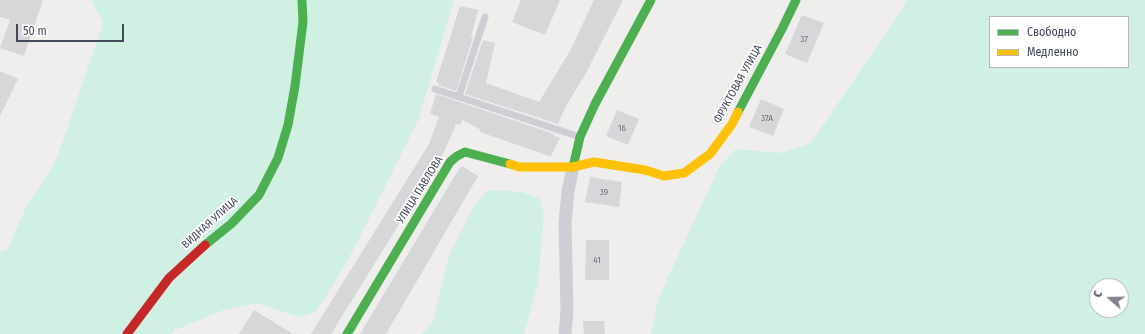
<!DOCTYPE html>
<meta charset="utf-8">
<style>
body{margin:0}
#map{position:relative;width:1145px;height:334px;overflow:hidden;background:#efeeed;font-family:"Fira Sans Condensed",sans-serif}
canvas{display:block}
.legend{position:absolute;left:989px;top:16px;width:140px;height:52px;box-sizing:border-box;background:#fff;border:1px solid #b4b7bd;margin:0;padding:5px 7px;list-style:none;font-size:12px;color:#444a5b}
.legend li{display:flex;align-items:center;gap:8px;height:20px}
.legend b{width:20px;border:1px solid #b4b7bd}
.north{position:absolute;left:1089px;top:278px;width:40px;height:40px;box-sizing:border-box;background:#fff;border:1px solid #b4b7bd;border-radius:50%;rotate:290deg;font-size:11px;font-weight:700;line-height:16px;text-align:center;color:#444a5b}
.north::after{content:'';display:block;margin:auto;width:14px;height:18px;background:#80838e;clip-path:polygon(50% 0,100% 100%,50% 72%,0 100%)}
.scale{position:absolute;left:16px;top:24px;width:108px;height:18px;box-sizing:border-box;border:2px solid #444a5b;border-top:0;padding-left:5px;font-size:12px;line-height:14px;white-space:nowrap;color:#444a5b;-webkit-text-stroke:3px #fff;paint-order:stroke}
</style>
<div id="map">
<canvas width="1145" height="334"></canvas>
<ul class="legend">
<li><b style="height:5px;background:#4caf50"></b>Свободно</li>
<li><b style="height:5px;background:#ffc107"></b>Медленно</li>
</ul>
<div class="north">С</div>
<div class="scale">50 m</div>
</div>
<script>
const context = document.querySelector('canvas').getContext('2d');
context.lineJoin = 'round';
function fill(path, color) { context.fillStyle = color; context.fill(path, 'evenodd'); }
function stroke(path, color, width, dash) { context.strokeStyle = color; context.lineWidth = width; context.lineCap = dash ? 'butt' : 'round'; context.setLineDash(dash || []); context.stroke(path); }
function label(font, color, halo, rows, align = 'center') {
  context.font = font + ' "Fira Sans Condensed",sans-serif'; context.lineWidth = 3.5; context.setLineDash([]); context.textBaseline = 'middle'; context.strokeStyle = halo; context.fillStyle = color; for (const [text, x, y, turn = 0] of rows) {
    context.save(); context.translate(x, y); context.rotate((+turn || 0) * Math.PI / 180); context.textAlign = isNaN(turn) ? turn : align; if (halo) context.strokeText(text, 0, 0); context.fillText(text, 0, 0); context.restore();
  }
}
const green = new Path2D(`
 M 91,0 L 454,0 L 419,118 L 355,247 L 328,293 L 315,312 L 298,317 L 257,303 L 224,310 L 171,332 L 170,334 L 0,334 L 0,252 L 7,250 L 28,203 L 43,183 L 58,155 L 103,23 Z
 M 907,0 L 1145,0 L 1145,334 L 651,334 L 658,299 L 719,167 L 736,149 L 780,153 L 811,143 L 901,11 ZM 990,17 L 1128,17 L 1128,67 L 990,67 ZM 1097,286 L 1121,286 L 1121,310 L 1097,310 Z
 M 495,190 L 521,192 L 539,198 L 544,214 L 538,283 L 524,334 L 422,334 L 433,322 L 449,256 L 474,206 L 487,191 Z`);
const building = new Path2D(`
 M 0,0 L 43,0 L 24,56 L 0,48 L 10,20 L 0,17 Z
 M 521,0 L 560,0 L 545,35 L 512,22 Z
 M 594,0 L 623,0 L 586,73 L 566,106 L 558,124 L 465,94 L 483,40 L 495,43 L 486,83 L 539,102 L 570,51 Z
 M 460,6 L 478,10 L 471,37 L 473,37 L 456,91 L 438,85 L 439,83 L 436,82 Z
 M 802,15 L 824,23 L 807,63 L 785,54 Z
 M 0,71 L 18,79 L 0,116 Z
 M 436,94 L 554,134 L 553,135 L 560,138 L 551,156 L 549,156 L 480,132 L 481,130 L 463,120 L 460,125 L 456,124 L 445,150 L 331,334 L 311,334 L 429,144 L 439,117 L 430,114 Z
 M 761,99 L 784,109 L 773,136 L 749,127 Z
 M 617,110 L 639,119 L 628,145 L 606,136 Z
 M 462,166 L 478,176 L 386,334 L 360,334 L 459,169 Z
 M 590,177 L 622,182 L 619,207 L 585,202 Z
 M 586,240 L 609,240 L 609,280 L 585,280 Z
 M 254,310 L 293,334 L 239,334 Z
 M 583,321 L 604,321 L 605,334 L 584,334 Z`);
const lane = new Path2D(`
 M 435,89 L 580,137
 M 459,96 L 485,17`);
const street = new Path2D(`
 M 565,334 L 567,311 L 565,223 L 568,191 L 573,167`);
const fast = new Path2D(`
 M 738,112 L 782,29 L 796,0
 M 573,167 L 580,137 L 595,104 L 651,0
 M 205,245 L 231,224 L 259,195 L 278,158 L 288,125 L 295,86 L 303,22 L 302,0
 M 347,334 L 450,162 L 457,156 L 465,152 L 510,164`);
const slow = new Path2D(`
 M 510,164 L 519,167 L 573,167 L 594,162 L 645,170 L 664,176 L 684,173 L 710,154 L 732,124 L 738,112`);
const jam = new Path2D(`
 M 127,334 L 169,278 L 205,245`);
const numberNames = [
 ["37",804,39],
 ["37А",767,118],
 ["16",622,128],
 ["39",604,192],
 ["41",597,260]
];
const streetNames = [
 ["ФРУКТОВАЯ УЛИЦА",738,84,-61],
 ["УЛИЦА ПАВЛОВА",420,190,-58],
 ["ВИДНАЯ УЛИЦА",210,223,-42]
];
fill(green, '#d0f0e4');
fill(building, '#d7d7d9');
stroke(lane, '#cecfd4', 7);
stroke(street, '#cecfd4', 13);
stroke(fast, '#4caf50', 9);
stroke(slow, '#ffc107', 9);
stroke(jam, '#c62828', 9);
label('9px', '#6a6f7c', null, numberNames);
label('11px', '#444a5b', '#fff', streetNames);
</script>
